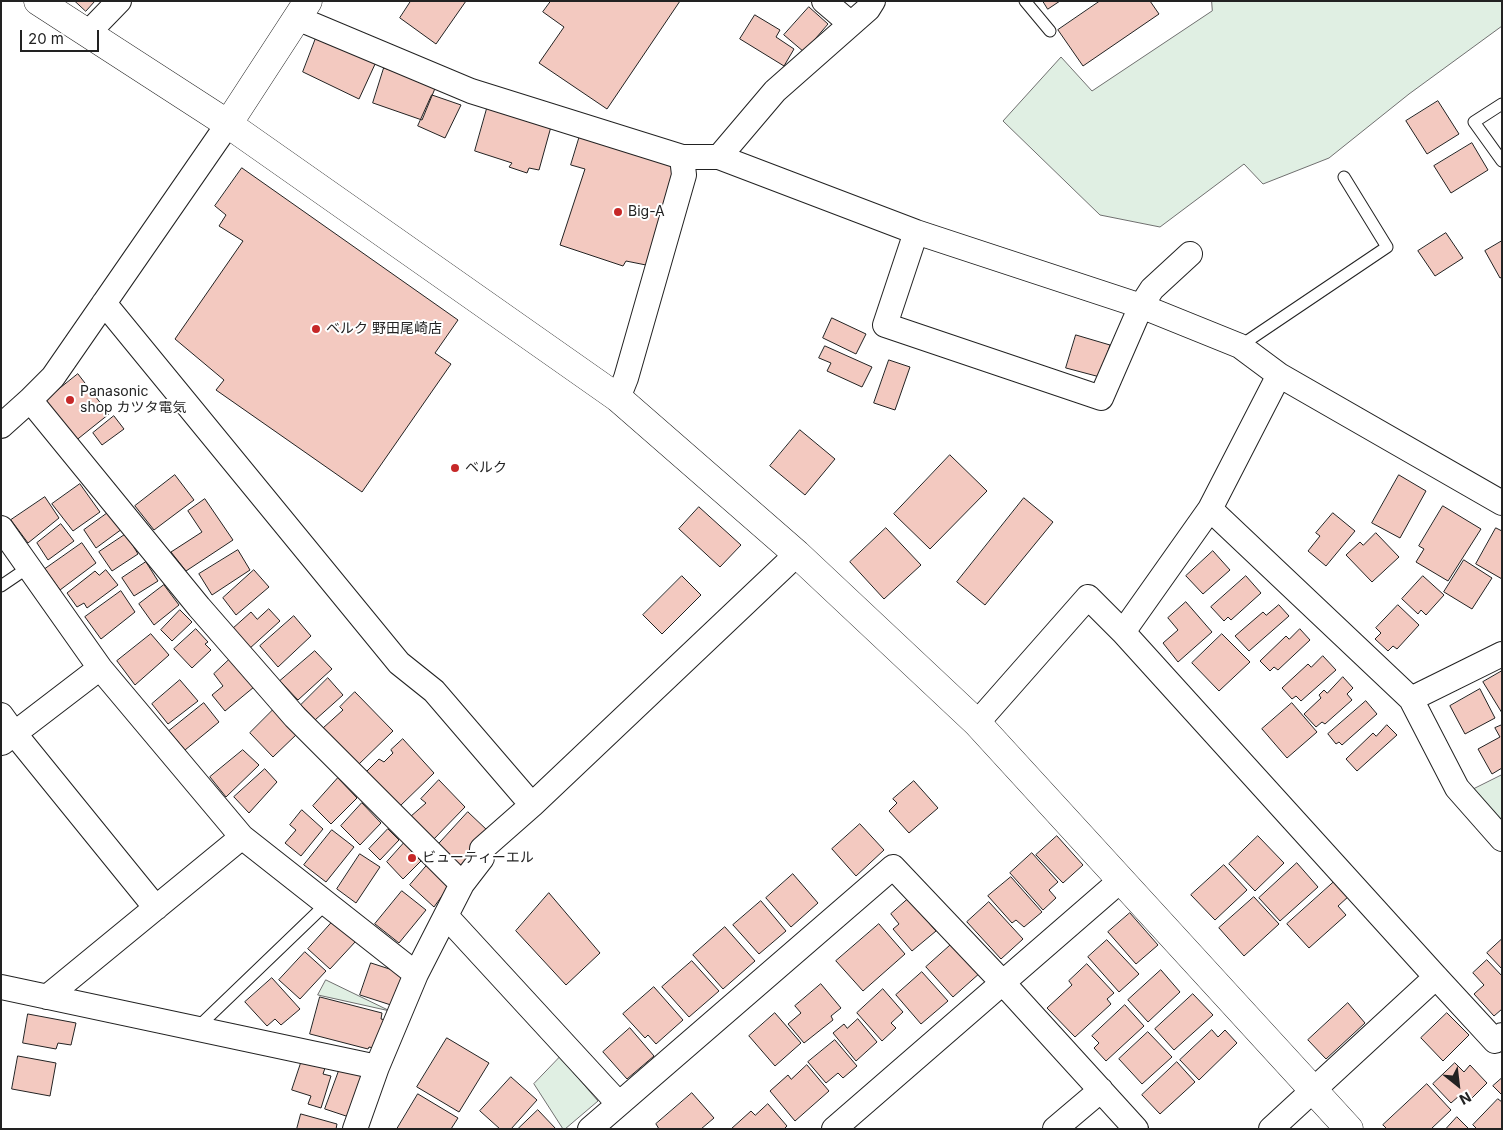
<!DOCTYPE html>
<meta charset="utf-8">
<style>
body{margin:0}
#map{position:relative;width:1503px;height:1130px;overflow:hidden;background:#fff;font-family:Inter,sans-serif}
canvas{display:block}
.frame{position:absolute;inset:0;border:2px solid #222;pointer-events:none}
.north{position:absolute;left:1433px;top:1060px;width:50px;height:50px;-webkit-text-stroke:4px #fff;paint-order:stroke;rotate:151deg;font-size:14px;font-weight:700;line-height:20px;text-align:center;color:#222}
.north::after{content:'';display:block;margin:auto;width:18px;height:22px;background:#222;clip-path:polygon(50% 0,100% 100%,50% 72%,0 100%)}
.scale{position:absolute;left:20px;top:30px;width:79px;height:22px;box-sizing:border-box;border:2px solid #222;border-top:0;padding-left:6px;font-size:15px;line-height:18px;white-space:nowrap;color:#222;-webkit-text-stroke:4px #fff;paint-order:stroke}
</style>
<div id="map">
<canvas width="1503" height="1130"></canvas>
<div class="frame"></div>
<div class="north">N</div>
<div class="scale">20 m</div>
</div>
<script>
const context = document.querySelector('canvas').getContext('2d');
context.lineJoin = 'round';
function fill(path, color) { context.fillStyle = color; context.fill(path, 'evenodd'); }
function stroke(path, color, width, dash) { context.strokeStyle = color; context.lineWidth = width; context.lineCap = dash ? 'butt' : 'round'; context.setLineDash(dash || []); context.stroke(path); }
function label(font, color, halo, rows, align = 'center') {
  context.font = font + ' Inter,"Noto Sans JP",sans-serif'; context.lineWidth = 4; context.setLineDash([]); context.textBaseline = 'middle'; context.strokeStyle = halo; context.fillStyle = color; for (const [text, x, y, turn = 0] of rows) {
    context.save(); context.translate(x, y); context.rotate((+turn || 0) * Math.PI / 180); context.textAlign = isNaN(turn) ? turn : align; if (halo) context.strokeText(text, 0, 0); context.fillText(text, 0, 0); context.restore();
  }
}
const green = new Path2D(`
 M 1212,1 L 1502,1 L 1502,26 L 1409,94 L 1329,158 L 1263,184 L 1244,164 L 1160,227 L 1100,215 L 1003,121 L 1061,57 L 1092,91 L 1212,11 Z
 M 1502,775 L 1502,824 L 1472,790 Z
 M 326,980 L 390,1011 L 318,995 Z
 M 560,1057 L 598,1101 L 565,1129 L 563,1129 L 534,1084 Z`);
const building = new Path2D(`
 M 75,1 L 95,1 L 86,11 Z
 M 411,1 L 466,1 L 436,44 L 400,18 Z
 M 551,1 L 680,1 L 607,109 L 539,63 L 564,27 L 543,12 Z
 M 1043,1 L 1060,1 L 1048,9 Z
 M 1100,1 L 1150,1 L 1159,14 L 1083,66 L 1058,30 Z
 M 809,7 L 828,24 L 804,52 L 784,35 Z
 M 755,15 L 780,30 L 776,37 L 794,49 L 784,66 L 740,39 Z
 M 316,38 L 376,62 L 359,99 L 303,72 Z
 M 384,68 L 436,86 L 422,120 L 373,103 Z
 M 432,95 L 461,105 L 445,138 L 418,126 Z
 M 1438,101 L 1459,134 L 1427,154 L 1406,121 Z
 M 488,105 L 552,123 L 539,170 L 529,168 L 527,173 L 509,167 L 512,163 L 475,151 Z
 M 581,132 L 670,161 L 675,178 L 651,266 L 626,261 L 623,266 L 560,245 L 585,169 L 571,165 Z
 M 1472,143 L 1488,170 L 1451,193 L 1434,166 Z
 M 242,168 L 458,320 L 435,353 L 451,364 L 362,492 L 216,390 L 224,380 L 175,339 L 243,241 L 219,226 L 226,215 L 215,206 Z
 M 1446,233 L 1463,258 L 1435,276 L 1418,251 Z
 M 1502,241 L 1502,277 L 1500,278 L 1485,251 Z
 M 832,318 L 866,334 L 856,354 L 823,338 Z
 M 1076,335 L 1110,345 L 1100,377 L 1066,368 Z
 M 825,346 L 872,367 L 862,387 L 827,371 L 831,363 L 819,358 Z
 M 889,360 L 910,367 L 895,410 L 874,403 Z
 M 78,374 L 109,414 L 74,442 L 43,402 Z
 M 114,416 L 124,429 L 102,445 L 93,433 Z
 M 800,430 L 835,459 L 805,495 L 770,466 Z
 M 950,455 L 987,491 L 930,549 L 894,514 Z
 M 175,475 L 194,500 L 154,530 L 135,506 Z
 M 1399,475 L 1426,491 L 1400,538 L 1372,523 Z
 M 80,484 L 100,512 L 73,531 L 52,504 Z
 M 45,497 L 59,518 L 28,543 L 11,520 Z
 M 1024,498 L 1053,522 L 985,605 L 957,582 Z
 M 205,499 L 233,540 L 186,571 L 171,552 L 202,532 L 188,511 Z
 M 1443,506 L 1481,529 L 1448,581 L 1416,562 L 1424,549 L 1419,546 Z
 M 699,507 L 741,545 L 720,567 L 679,529 Z
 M 109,512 L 122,529 L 96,548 L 84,530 Z
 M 1333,513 L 1355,531 L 1326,566 L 1308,551 L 1320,536 L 1316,533 Z
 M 61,524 L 74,541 L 48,560 L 37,543 Z
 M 886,528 L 921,565 L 884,599 L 850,562 Z
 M 1496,528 L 1502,531 L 1502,579 L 1476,564 Z
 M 1376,533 L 1399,557 L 1372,582 L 1346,555 L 1360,542 L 1363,545 Z
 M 126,534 L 138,554 L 112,571 L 99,552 Z
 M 82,543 L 96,563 L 60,590 L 45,569 Z
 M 238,550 L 250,570 L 212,595 L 199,574 Z
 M 1213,551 L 1230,570 L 1203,594 L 1186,576 Z
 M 1464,560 L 1492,578 L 1472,609 L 1444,592 Z
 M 146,562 L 158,581 L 134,596 L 122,578 Z
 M 106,570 L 118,585 L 87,608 L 84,603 L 77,607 L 67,593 L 95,571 L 99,575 Z
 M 254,570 L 269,587 L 236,615 L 223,598 Z
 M 682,576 L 701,595 L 662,634 L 643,615 Z
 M 1246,576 L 1261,593 L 1231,620 L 1228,617 L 1224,621 L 1211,607 Z
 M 1423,576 L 1444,595 L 1426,615 L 1421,610 L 1418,614 L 1402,599 Z
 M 164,585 L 179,605 L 154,625 L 139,604 Z
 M 121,591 L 135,612 L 101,639 L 85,617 Z
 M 1186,602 L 1212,632 L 1178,662 L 1163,643 L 1178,630 L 1168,618 Z
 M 1279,605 L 1289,616 L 1249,651 L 1235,636 L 1263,612 L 1266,615 Z
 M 1398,605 L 1419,625 L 1397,649 L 1393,646 L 1388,651 L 1375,639 L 1381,633 L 1376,628 Z
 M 269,609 L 280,621 L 249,649 L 232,629 L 251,612 L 257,619 Z
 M 180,610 L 192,622 L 172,641 L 161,630 Z
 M 294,616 L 311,636 L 278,667 L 260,646 Z
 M 196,629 L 208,642 L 205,644 L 211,650 L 192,668 L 174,649 Z
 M 1300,629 L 1310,640 L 1278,670 L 1274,667 L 1270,671 L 1260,661 L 1286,636 L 1289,639 Z
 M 151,634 L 169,655 L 135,685 L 117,661 Z
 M 1222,634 L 1250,662 L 1219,691 L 1192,663 Z
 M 315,651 L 332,669 L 298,700 L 280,681 Z
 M 1323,656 L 1336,670 L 1301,701 L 1296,696 L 1292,699 L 1282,688 L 1308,664 L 1311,667 Z
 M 230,659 L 254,687 L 225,711 L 212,695 L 223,686 L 214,674 Z
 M 1502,671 L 1502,713 L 1483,682 Z
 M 1343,677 L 1353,688 L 1347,694 L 1352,700 L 1325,724 L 1322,722 L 1316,727 L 1304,714 L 1321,698 L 1319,695 L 1324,690 L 1327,693 Z
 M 328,678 L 343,695 L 315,720 L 301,705 Z
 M 180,680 L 198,701 L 168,724 L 152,704 Z
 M 1480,689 L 1495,718 L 1465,734 L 1450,706 Z
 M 355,692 L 393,731 L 358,765 L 323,728 L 343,710 L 340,707 Z
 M 1366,701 L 1377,714 L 1342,745 L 1339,742 L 1336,744 L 1328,734 Z
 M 204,703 L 219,722 L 185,750 L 169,731 Z
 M 1292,703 L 1317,732 L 1287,758 L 1262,729 Z
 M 274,709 L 298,733 L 273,757 L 250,733 Z
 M 1387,725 L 1397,735 L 1357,771 L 1346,759 L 1373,733 L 1376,736 Z
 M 1502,725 L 1502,768 L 1492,774 L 1478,749 L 1500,737 L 1495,728 Z
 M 403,739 L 434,773 L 399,807 L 365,773 L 379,759 L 384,762 L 393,753 L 391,750 Z
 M 243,750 L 259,765 L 226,797 L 210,777 Z
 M 265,769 L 277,782 L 249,813 L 234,797 Z
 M 338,778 L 357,798 L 331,824 L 313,806 Z
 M 439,780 L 465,807 L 432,841 L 410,817 L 426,803 L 421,799 Z
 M 914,781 L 938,808 L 909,833 L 889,811 L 897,803 L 893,799 Z
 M 362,803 L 381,823 L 360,845 L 341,826 Z
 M 302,810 L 323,829 L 301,856 L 285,843 L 296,830 L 290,825 Z
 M 468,812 L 488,831 L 461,872 L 436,847 Z
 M 860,824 L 884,850 L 856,876 L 832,849 Z
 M 388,829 L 399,840 L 380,860 L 369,849 Z
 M 332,830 L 354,847 L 326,882 L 304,865 Z
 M 1057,836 L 1083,865 L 1063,883 L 1036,855 Z
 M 1258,836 L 1284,863 L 1255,891 L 1229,864 Z
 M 404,843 L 421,861 L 403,879 L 387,862 Z
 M 1032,853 L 1058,882 L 1049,890 L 1056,898 L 1043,910 L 1010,873 Z
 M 360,854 L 380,867 L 356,903 L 337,889 Z
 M 429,863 L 445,879 L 447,889 L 434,907 L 410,885 Z
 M 1297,863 L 1318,887 L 1280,921 L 1259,898 Z
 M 1224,865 L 1247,890 L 1215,920 L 1191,895 Z
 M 793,874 L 818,903 L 791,927 L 766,898 Z
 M 1011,877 L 1042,912 L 1024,927 L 1016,920 L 1012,923 L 988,896 Z
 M 1335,881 L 1349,896 L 1338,906 L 1346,915 L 1309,948 L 1287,924 Z
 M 402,891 L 426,910 L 399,943 L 375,924 Z
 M 549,893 L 600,953 L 566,985 L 516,931 Z
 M 1254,897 L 1279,924 L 1244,956 L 1219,928 Z
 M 908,899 L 936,931 L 912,951 L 893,929 L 899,924 L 891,914 Z
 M 761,901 L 786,931 L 759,954 L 733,925 Z
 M 989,902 L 1023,939 L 1001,959 L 967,922 Z
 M 1130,913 L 1158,945 L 1136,964 L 1108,932 Z
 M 334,920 L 356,941 L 330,969 L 308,949 Z
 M 879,924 L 905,954 L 863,991 L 836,961 Z
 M 725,927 L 755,961 L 723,989 L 693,955 Z
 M 1502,939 L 1502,969 L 1487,953 Z
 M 1107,940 L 1139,974 L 1119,992 L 1088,957 Z
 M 954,942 L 981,972 L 953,997 L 926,967 Z
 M 305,952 L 326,971 L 300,999 L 279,980 Z
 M 1487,960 L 1502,976 L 1502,1009 L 1494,1016 L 1474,994 L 1484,985 L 1473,973 Z
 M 692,961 L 719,991 L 689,1017 L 662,987 Z
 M 371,963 L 405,974 L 394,1006 L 360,995 Z
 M 1087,964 L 1114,993 L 1107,999 L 1111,1004 L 1075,1037 L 1047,1008 L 1072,985 L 1069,981 Z
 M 1161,970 L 1180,992 L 1148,1022 L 1128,1000 Z
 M 922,972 L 948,1001 L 921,1024 L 896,995 Z
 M 272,978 L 300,1009 L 281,1025 L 275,1019 L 267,1026 L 245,1002 Z
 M 821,984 L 841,1008 L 831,1016 L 833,1020 L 804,1043 L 788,1024 L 801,1013 L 795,1006 Z
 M 654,987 L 683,1020 L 656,1044 L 648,1035 L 645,1038 L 623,1014 Z
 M 883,989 L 903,1012 L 891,1023 L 896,1028 L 882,1041 L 857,1013 Z
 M 1193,994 L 1213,1015 L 1174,1050 L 1155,1029 Z
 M 320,997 L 382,1013 L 381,1019 L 386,1020 L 378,1049 L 369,1047 L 368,1049 L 310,1034 Z
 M 1348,1003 L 1365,1023 L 1326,1059 L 1308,1040 Z
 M 1125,1005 L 1144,1026 L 1106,1061 L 1094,1048 L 1099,1043 L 1092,1036 Z
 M 775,1013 L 801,1043 L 775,1066 L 749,1036 Z
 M 1447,1013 L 1469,1035 L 1443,1061 L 1421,1038 Z
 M 28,1014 L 76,1023 L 71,1045 L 58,1043 L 56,1049 L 23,1043 Z
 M 858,1019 L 877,1042 L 856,1061 L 833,1033 L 844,1024 L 847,1028 Z
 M 630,1028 L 654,1056 L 627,1079 L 603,1052 Z
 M 1212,1030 L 1218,1037 L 1225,1030 L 1237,1043 L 1199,1080 L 1180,1060 Z
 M 1148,1032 L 1172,1057 L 1142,1084 L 1119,1059 Z
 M 447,1038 L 489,1063 L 459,1112 L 417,1087 Z
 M 835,1040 L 857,1066 L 843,1078 L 838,1073 L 826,1083 L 808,1062 Z
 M 18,1056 L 56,1063 L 50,1096 L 12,1089 Z
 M 303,1057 L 326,1065 L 323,1074 L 331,1076 L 321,1108 L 308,1104 L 311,1096 L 292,1090 Z
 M 1177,1062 L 1195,1082 L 1160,1114 L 1142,1095 Z
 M 1455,1063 L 1464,1072 L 1470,1065 L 1487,1083 L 1466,1104 L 1459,1096 L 1451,1103 L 1433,1084 Z
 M 807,1065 L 829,1091 L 795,1121 L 770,1091 L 788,1075 L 791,1079 Z
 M 340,1068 L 366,1077 L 352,1118 L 325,1109 Z
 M 511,1077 L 537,1100 L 511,1129 L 500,1129 L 480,1111 Z
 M 1502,1078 L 1502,1095 L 1493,1086 Z
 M 1427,1084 L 1451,1110 L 1431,1129 L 1387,1129 L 1383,1125 Z
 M 692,1093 L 714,1118 L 701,1129 L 659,1129 L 656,1124 Z
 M 418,1094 L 458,1118 L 451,1129 L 397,1129 Z
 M 1498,1099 L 1502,1102 L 1502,1129 L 1477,1129 L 1473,1125 Z
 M 768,1104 L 787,1126 L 784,1129 L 731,1129 L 751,1111 L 755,1115 Z
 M 538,1110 L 556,1129 L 518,1129 Z
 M 301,1114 L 337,1124 L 336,1129 L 297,1129 Z
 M 1457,1117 L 1469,1129 L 1446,1129 Z`);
const lane = new Path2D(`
 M 1025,1 L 1050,31
 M 1502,104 L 1474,122 L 1502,161
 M 1240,346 L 1387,247 L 1344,177
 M 1,586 L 29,567
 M 197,1028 L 326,904`);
const street = new Path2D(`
 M 824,1 L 851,24
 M 297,18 L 471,91 L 682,157 L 719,157 L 916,232 L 1141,306 L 1240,346 L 1279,375 L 1502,503
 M 87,34 L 119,1
 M 719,157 L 775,91 L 868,9 L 873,1
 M 916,232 L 885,325 L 1101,398 L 1141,306 L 1152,289 L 1190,254
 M 104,303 L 399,663 L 434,691 L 532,805
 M 618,398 L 626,378 L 684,175 L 682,157
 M 30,400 L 199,607 L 295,717 L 462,884
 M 1,426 L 30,400 L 53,377 L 228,124
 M 1210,509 L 1411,699 L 1457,788 L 1502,839
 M 1,528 L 100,668 L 242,837 L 416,974
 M 1123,632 L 1210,509 L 1279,375
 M 1411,699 L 1502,654
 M 1,715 L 14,733 L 156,908
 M 977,723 L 1088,597 L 1123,632 L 1436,977 L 1495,1041 L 1502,1035
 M 2,743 L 100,668
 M 446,916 L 619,1104
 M 1,987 L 377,1067
 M 47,997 L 242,837
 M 355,1129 L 377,1067 L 416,974 L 462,884 L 482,858 L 482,849 L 532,805 L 797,554
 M 590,1129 L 893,867 L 1003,983 L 1136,1129
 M 834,1129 L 1121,880
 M 1055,1129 L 1101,1090
 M 1271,1129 L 1436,977`);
const secondary = new Path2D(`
 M 38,1 L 228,124 L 618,398 L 797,554 L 977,723 L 1349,1129
 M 228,124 L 308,1`);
const markers = [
 [618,212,5,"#c62828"],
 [316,329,5,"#c62828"],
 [70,400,5,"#c62828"],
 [455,468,5,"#c62828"],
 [412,858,5,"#c62828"]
];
const poiNames = [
 ["Big-A",628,212],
 ["ベルク 野田尾崎店",326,329],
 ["Panasonic",80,392],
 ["shop カツタ電気",80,408],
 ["ベルク",465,468],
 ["ビューティーエル",422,858]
];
fill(green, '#e0efe3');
stroke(green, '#6f6f6f', 1);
fill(building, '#f3c9c0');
stroke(building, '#222', 1);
stroke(lane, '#222', 13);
stroke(street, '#222', 26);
stroke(secondary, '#222', 29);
stroke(lane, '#fff', 11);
stroke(street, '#fff', 24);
stroke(secondary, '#fff', 28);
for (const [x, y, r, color] of markers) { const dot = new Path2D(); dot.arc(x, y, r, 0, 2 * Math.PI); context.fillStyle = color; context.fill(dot); stroke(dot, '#fff', 2); }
label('14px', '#222', '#fff', poiNames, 'left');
</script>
